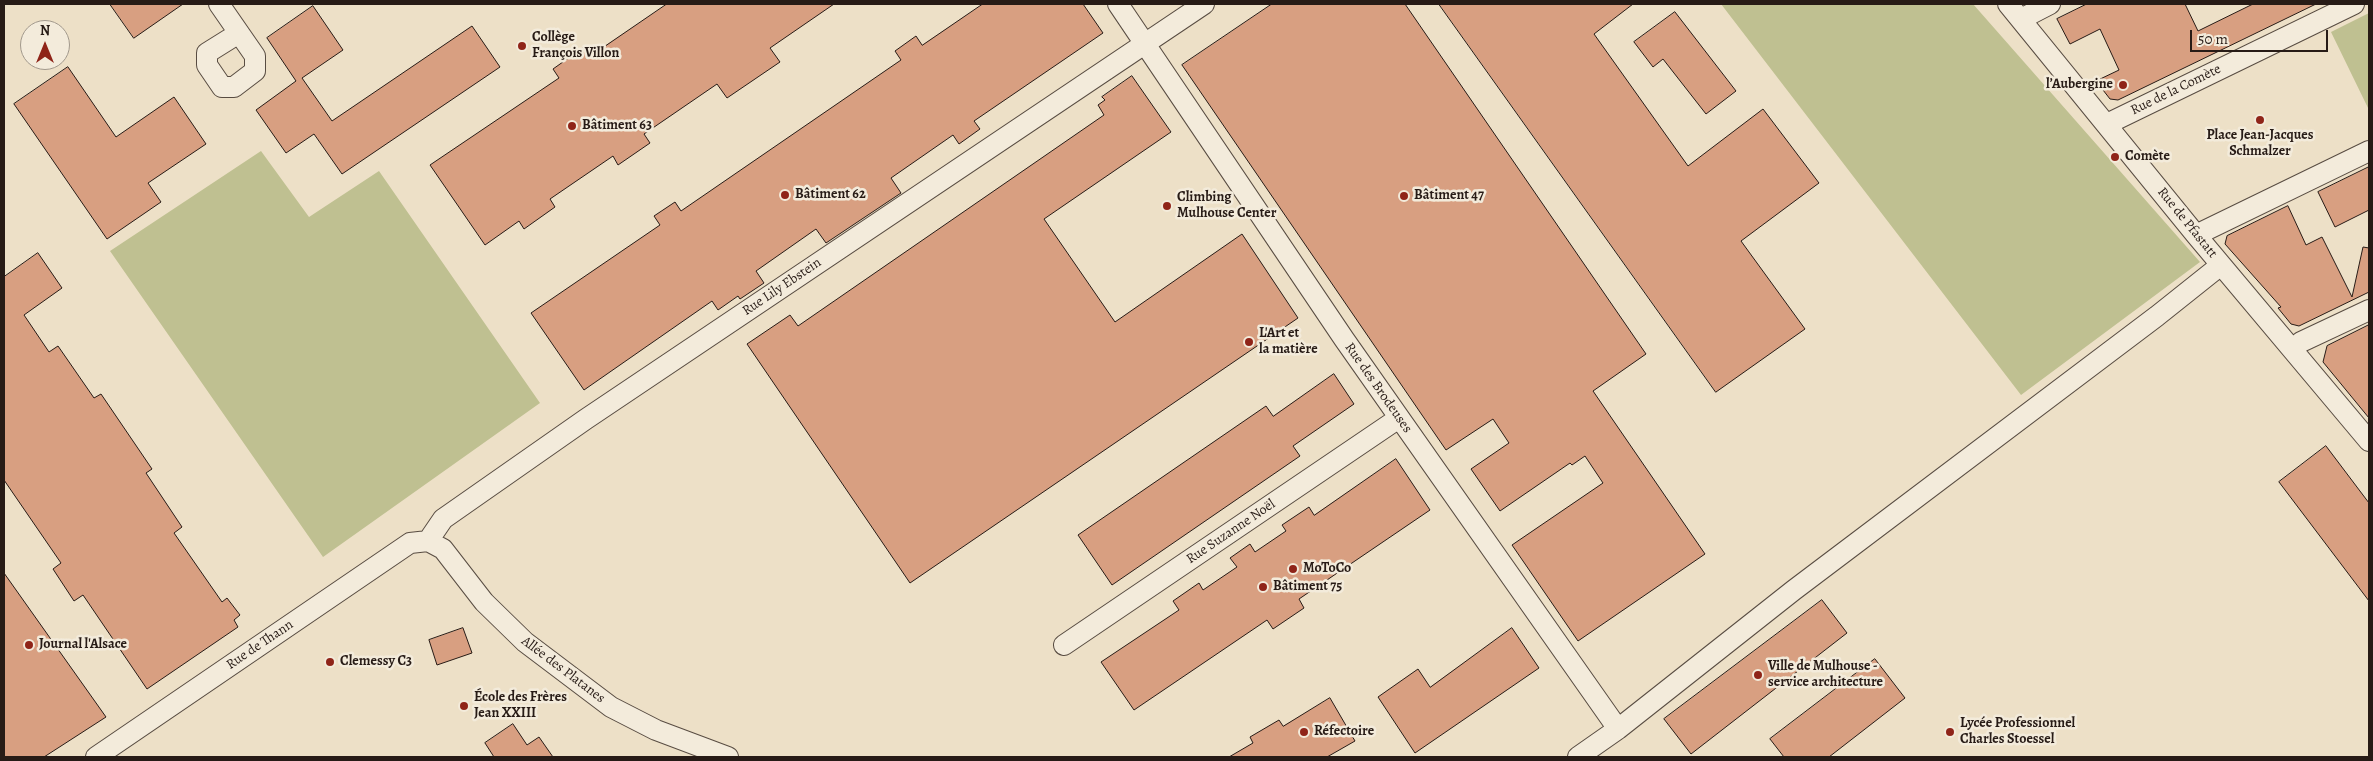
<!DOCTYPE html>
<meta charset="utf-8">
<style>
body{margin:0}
#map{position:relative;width:2373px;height:761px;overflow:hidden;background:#ede0c7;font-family:Alegreya,serif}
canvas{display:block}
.frame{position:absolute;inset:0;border:5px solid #271b16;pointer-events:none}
.north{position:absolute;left:20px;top:20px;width:50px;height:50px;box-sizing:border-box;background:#f3ebdb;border:1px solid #a1988c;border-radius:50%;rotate:0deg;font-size:14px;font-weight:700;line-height:20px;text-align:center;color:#271b16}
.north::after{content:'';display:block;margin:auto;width:18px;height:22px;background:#8f2418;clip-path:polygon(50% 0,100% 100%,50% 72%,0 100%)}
.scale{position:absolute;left:2190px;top:30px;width:138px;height:22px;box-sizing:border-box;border:2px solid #271b16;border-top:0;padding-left:6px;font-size:15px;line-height:18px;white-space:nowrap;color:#271b16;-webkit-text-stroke:4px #f3ebdb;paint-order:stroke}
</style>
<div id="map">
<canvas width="2373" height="761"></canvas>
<div class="frame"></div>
<div class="north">N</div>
<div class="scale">50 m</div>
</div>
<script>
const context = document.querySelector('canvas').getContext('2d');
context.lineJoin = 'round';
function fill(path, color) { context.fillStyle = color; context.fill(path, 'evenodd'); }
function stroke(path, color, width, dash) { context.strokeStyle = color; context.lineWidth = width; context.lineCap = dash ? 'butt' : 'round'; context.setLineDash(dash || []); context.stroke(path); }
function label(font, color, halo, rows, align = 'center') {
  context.font = font + ' Alegreya,serif'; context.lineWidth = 5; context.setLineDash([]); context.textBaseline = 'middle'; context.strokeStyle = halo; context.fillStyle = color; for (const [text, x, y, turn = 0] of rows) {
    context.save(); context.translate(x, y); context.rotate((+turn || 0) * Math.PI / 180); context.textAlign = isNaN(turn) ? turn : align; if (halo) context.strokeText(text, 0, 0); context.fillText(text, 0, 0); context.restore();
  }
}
const green = new Path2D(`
 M 1721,4 L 1973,4 L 2200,262 L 2021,395 Z
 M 2369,13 L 2369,110 L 2331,32 Z
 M 261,151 L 309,217 L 379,171 L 540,403 L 323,557 L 110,251 Z`);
const building = new Path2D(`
 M 110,4 L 183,4 L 134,38 Z
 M 667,4 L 834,4 L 770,48 L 780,62 L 727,98 L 717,84 L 644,134 L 650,143 L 618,165 L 613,156 L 550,199 L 555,207 L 524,229 L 519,221 L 485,245 L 430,165 L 559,78 L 553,69 L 584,47 L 590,56 Z
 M 983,4 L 1083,4 L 1103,33 L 974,121 L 980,129 L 959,144 L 953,135 L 891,178 L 901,193 L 826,243 L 816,229 L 756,271 L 764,283 L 740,299 L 738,296 L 718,310 L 712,301 L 584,390 L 531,313 L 660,225 L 654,216 L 675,202 L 681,211 L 901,60 L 895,51 L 916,36 L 922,45 Z
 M 1272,4 L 1405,4 L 1646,354 L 1593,391 L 1705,554 L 1578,641 L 1512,545 L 1603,483 L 1585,456 L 1572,465 L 1570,463 L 1500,511 L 1471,469 L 1509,443 L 1493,419 L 1446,450 L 1182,65 Z
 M 1439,4 L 1633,4 L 1594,34 L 1688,166 L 1763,109 L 1819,183 L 1741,241 L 1805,329 L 1716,392 Z
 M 2087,4 L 2185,4 L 2198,31 L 2253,4 L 2316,4 L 2118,100 L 2110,99 L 2096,81 L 2119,70 L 2100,29 L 2070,44 L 2057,19 Z
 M 313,6 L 343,50 L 302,78 L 332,121 L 472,26 L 500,67 L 342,174 L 314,134 L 286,153 L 256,110 L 296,81 L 267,38 Z
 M 1675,12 L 1736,91 L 1706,114 L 1663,59 L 1653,67 L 1634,42 Z
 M 68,67 L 116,137 L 174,97 L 206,144 L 148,183 L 161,202 L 107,239 L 14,104 Z
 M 1132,76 L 1171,132 L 1044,219 L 1115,322 L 1242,234 L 1298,318 L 910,583 L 747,344 L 790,315 L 798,326 L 1104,115 L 1098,105 L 1105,100 L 1102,97 Z
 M 2369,167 L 2369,210 L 2335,227 L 2318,192 Z
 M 2288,206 L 2306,245 L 2322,237 L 2352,297 L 2363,247 L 2369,248 L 2369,292 L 2299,326 L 2291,324 L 2278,308 L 2281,307 L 2225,244 L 2227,236 Z
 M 38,253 L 62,288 L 24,315 L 49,352 L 58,346 L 94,398 L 101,394 L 152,469 L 146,473 L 182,527 L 174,533 L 222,602 L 227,598 L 240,615 L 234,620 L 238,627 L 147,689 L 83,595 L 74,601 L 53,569 L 61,563 L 4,480 L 4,277 Z
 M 2369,325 L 2369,418 L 2323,362 L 2327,346 Z
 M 1334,374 L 1354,404 L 1293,446 L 1300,456 L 1112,585 L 1078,535 L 1266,406 L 1273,416 Z
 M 2326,446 L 2369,503 L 2369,601 L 2279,482 Z
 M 1396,459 L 1430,510 L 1299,599 L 1304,608 L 1273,629 L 1267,620 L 1134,710 L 1101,662 L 1179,610 L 1173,601 L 1199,583 L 1203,590 L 1237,567 L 1230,558 L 1250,544 L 1255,552 L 1286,531 L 1282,525 L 1309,507 L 1314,515 Z
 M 4,573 L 106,717 L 44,757 L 4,757 Z
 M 1822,600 L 1847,633 L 1691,754 L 1664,719 Z
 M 463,628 L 472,653 L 437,665 L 429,640 Z
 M 1512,628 L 1539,668 L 1415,753 L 1378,697 L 1418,669 L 1430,687 Z
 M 1875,659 L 1905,698 L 1829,757 L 1784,757 L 1770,739 Z
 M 1330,698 L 1355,741 L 1327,757 L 1229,757 L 1253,743 L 1250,737 L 1279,720 L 1283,726 Z
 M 513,724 L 527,745 L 539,737 L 553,757 L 494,757 L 485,743 Z`);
const minor = new Path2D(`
 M 219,4 L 255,56 L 255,71 L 234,87 L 222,87 L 207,65 L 207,53 L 239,33
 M 1118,4 L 1344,339 L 1618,729
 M 2008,4 L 2196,235 L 2369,441
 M 2021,19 L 2050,4
 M 2107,124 L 2354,4
 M 2196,235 L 2369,151
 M 2293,349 L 2301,342 L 2369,310
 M 428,541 L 443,519 L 586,419 L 1204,4
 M 428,541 L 443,549 L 484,602 L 525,642 L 611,707 L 656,730 L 728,757
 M 1064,645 L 1399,418
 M 96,757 L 410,543 L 428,541
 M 1578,757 L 1618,729 L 1794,590 L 2157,316 L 2221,265`);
const markers = [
 [522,46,5,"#8f2418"],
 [2123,85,5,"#8f2418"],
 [2260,120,5,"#8f2418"],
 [572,126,5,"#8f2418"],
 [2115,157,5,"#8f2418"],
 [785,195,5,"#8f2418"],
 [1404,196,5,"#8f2418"],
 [1167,206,5,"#8f2418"],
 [1249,342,5,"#8f2418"],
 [1293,569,5,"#8f2418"],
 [1263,587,5,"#8f2418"],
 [29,645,5,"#8f2418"],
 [330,662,5,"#8f2418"],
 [1758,675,5,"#8f2418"],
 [464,706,5,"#8f2418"],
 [1304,732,5,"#8f2418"],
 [1950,732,5,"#8f2418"]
];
const poiNames = [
 ["Collège",532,38],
 ["François Villon",532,54],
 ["l’Aubergine",2113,85,"right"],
 ["Bâtiment 63",582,126],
 ["Place Jean-Jacques",2260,136,"center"],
 ["Schmalzer",2260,152,"center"],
 ["Comète",2125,157],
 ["Bâtiment 62",795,195],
 ["Bâtiment 47",1414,196],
 ["Climbing",1177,198],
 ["Mulhouse Center",1177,214],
 ["L'Art et",1259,334],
 ["la matière",1259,350],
 ["MoToCo",1303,569],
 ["Bâtiment 75",1273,587],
 ["Journal l'Alsace",39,645],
 ["Clemessy C3",340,662],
 ["Ville de Mulhouse -",1768,667],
 ["service architecture",1768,683],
 ["École des Frères",474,698],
 ["Jean XXIII",474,714],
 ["Lycée Professionnel",1960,724],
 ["Charles Stoessel",1960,740],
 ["Réfectoire",1314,732]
];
const streetNames = [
 ["Rue de la Comète",2176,90,-26],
 ["Rue de Pfastatt",2187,223,51],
 ["Rue Lily Ebstein",782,287,-34],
 ["Rue des Brodeuses",1378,388,55],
 ["Rue Suzanne Noël",1231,532,-34],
 ["Rue de Thann",260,645,-34],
 ["Allée des Platanes",563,670,37]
];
fill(green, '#bfc091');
fill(building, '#d89f81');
stroke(building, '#271b16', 1);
stroke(minor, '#584c42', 22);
stroke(minor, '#f3ebdb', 20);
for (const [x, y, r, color] of markers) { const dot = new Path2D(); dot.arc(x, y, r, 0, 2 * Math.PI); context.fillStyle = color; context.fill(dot); stroke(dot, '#f3ebdb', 2); }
label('bold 14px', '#271b16', '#f3ebdb', poiNames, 'left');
label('14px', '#271b16', '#f3ebdb', streetNames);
</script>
